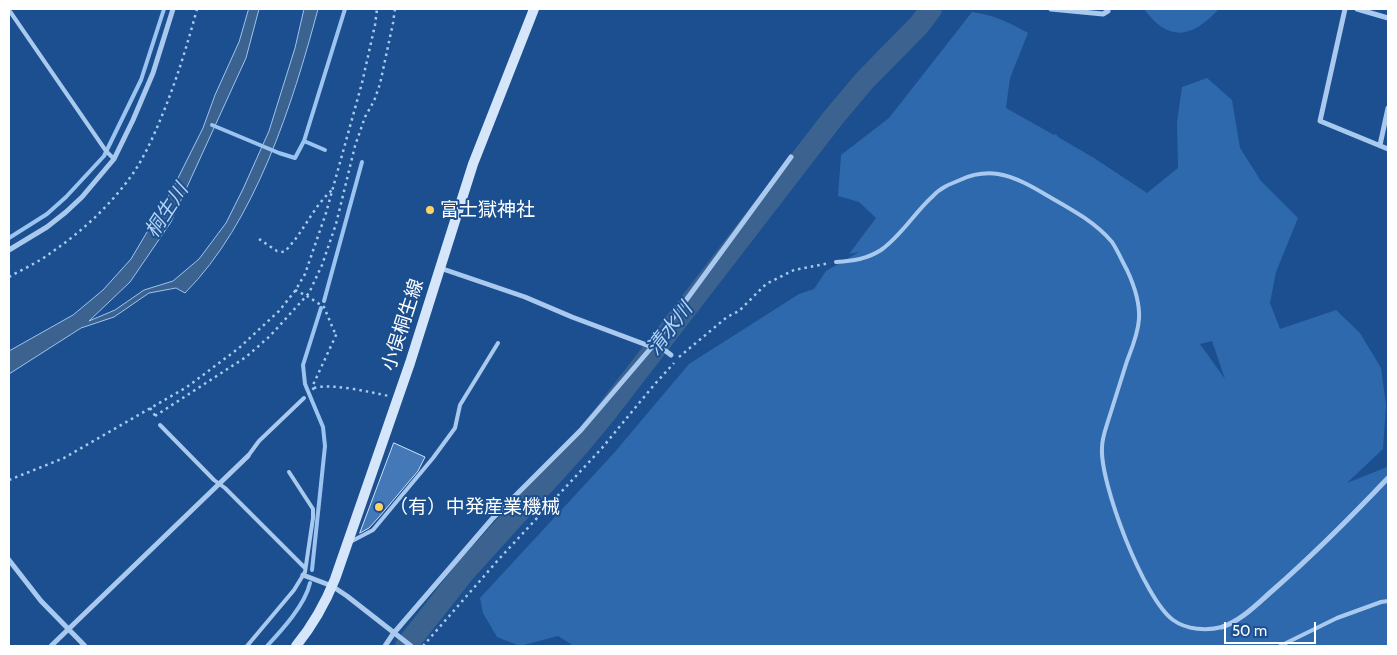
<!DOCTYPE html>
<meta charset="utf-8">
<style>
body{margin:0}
#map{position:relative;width:1397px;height:655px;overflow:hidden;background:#1b4f8f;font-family:Cabin,sans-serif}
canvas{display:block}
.frame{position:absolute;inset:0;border:10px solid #fff;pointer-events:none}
.scale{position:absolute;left:1224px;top:622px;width:92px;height:22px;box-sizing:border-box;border:2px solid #fff;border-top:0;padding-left:6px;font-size:15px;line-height:18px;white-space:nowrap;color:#fff;-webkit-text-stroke:4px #1b4f8f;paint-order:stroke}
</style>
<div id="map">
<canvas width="1397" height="655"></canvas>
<div class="frame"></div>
<div class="scale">50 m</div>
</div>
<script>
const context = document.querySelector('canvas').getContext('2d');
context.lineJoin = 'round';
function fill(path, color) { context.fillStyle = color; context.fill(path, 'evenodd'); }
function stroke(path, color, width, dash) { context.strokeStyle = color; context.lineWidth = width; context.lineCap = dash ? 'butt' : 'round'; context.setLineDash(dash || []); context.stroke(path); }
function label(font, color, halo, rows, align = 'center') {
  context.font = font + ' Cabin,"Noto Sans JP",sans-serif'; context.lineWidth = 4; context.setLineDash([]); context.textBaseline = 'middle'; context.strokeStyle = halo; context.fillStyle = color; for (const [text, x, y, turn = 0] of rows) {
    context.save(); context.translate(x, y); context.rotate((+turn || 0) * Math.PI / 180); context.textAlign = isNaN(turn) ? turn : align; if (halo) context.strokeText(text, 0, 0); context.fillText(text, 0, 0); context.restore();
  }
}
const green = new Path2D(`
 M 1144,9 L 1219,9 C 1192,38 1169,43 1144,9 Z
 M 972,12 C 994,15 1008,22 1028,33 L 1010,78 L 1006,108 L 1054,135 L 1056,134 L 1058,137 L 1094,158 L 1147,193 L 1178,168 L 1177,122 L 1182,87 L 1207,78 L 1232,100 L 1240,148 L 1261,181 L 1298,218 L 1276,272 L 1270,303 L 1280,329 L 1336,310 L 1360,333 L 1381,368 L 1386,405 L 1383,449 L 1347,483 L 1387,467 L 1388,458 L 1388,646 L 571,646 L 571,644 L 558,636 L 520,646 L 497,637 L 483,613 L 480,598 L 614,453 L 689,364 L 799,294 L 814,289 L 826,271 L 859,252 L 849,254 L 876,218 L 859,202 L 838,196 L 841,155 L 889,118 ZM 1212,341 L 1225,379 L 1200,344 Z`);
const water = new Path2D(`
 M 249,9 L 259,9 L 246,58 L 171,222 L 130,282 L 89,321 L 115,310 L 144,290 L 173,281 L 199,259 L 226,223 L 243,189 L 269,131 L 295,48 L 304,9 L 318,9 C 293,103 255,223 185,293 L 176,288 L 149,293 L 114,317 L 81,328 L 9,374 L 9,351 L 73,315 L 103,290 L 131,259 L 172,190 L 203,128 L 215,95 L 239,42 Z`);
const stream = new Path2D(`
 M 212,125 L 279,153 L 295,158 L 304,141
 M 325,150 L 304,141 L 345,9
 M 9,238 L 47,214 L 66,197 L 104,156 L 141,80 L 164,9
 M 324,301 L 362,162
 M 312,570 L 325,446 L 323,427 L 305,384 L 303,365 L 321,308
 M 267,646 C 282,630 305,605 310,583`);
const river = new Path2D(`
 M 406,646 L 465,571 L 580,444 L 604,415 L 833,118 L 865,80 L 919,25 L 931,9`);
const building = new Path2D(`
 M 394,443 L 425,457 L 418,471 L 379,517 L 369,528 L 360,533 Z`);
const path = new Path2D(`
 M 259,239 L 277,251 L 284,252 C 303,234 312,208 332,190
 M 9,277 C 23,269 39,262 52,252 C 84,230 114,202 136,169 C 146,153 154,135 161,118 C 176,82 187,46 197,9
 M 295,290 L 307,296 L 324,307 L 334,331 L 337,333 L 313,385 L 314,388 L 308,394
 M 679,357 L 727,317 L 739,311 L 766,284 L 794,270 L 830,263
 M 314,388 C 332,383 370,392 389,396
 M 150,408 L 156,417
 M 155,416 L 246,357 L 270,336 L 309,293 L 322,265 L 336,224 L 355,146 L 365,117 L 374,101 L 380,84 L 393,23 L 395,9
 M 9,480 L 64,458 L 187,387 L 239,348 L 279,311 L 295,291 L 305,274 L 326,213 L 362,83 L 375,25 L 377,9
 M 423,646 L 499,559 L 602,448 L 654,385 L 674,363`);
const service = new Path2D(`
 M 9,10 L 106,151 L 114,159
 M 836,262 C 853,261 867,259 881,250 C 902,235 914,213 933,196 C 940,188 950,184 960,180 C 973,174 984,172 998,174 C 1016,177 1033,187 1048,196 C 1071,209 1095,222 1112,242 C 1118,251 1122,261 1127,270 C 1134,285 1140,302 1139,319 C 1138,334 1132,348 1127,361 C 1121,380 1115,399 1109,418 C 1106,428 1102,437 1102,448 C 1100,484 1144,599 1173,620 C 1187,630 1207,631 1222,627
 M 160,425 L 214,480 L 225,488 L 305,568
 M 248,456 L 259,441 L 304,398
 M 350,542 L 373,530 L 433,458 L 455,428 L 460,405 L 498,343
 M 247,646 L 294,590 L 305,572 L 313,518 L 313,509 L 289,472
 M 1280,646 L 1337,618 L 1381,602 L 1388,601`);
const minor = new Path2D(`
 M 1051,9 L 1103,14 L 1108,11
 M 1345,9 L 1320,121 L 1388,149
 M 1357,9 L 1388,18
 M 1380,145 L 1388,108
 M 9,250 L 47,227 L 66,212 L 82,197 L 114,159 L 133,120 L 153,73 L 173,9
 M 440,268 L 525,297 L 572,317 L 652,347
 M 9,560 L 41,601 L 85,646
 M 303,575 L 332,586 L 347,596 L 411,646
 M 1222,627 C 1242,620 1257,604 1272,591 C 1313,555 1351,517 1388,478
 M 51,646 L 248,456
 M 385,646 L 393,634 L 492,519 L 581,430 L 651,348 L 791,157`);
const secondary = new Path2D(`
 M 296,646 C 313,625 325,604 335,579 L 410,363 L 473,164 L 534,9`);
const minorBridge = new Path2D(`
 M 654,342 L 671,355`);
const markers = [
 [430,210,5,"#ffd166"],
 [379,507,5,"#ffd166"]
];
const poiNames = [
 ["富士獄神社",440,210],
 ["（有）中発産業機械",389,507]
];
const streetNames = [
 ["小俣桐生線",403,325,-72]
];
const waterNames = [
 ["桐生川",167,211,-57],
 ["清水川",670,329,-52]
];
fill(green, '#2e69ad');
fill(water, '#3c6290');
stroke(water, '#9cc4f0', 1);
stroke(stream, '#9cc4f0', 4);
stroke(river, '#3c6290', 22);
fill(building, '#4478b7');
stroke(building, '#cfe3fa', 1);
stroke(path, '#a9c9ee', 2.5, [2.5, 4]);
stroke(service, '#a9c9ee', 4);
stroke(minor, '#a9c9ee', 5);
stroke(secondary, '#d6e6fa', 10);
stroke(minorBridge, '#a9c9ee', 5);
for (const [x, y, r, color] of markers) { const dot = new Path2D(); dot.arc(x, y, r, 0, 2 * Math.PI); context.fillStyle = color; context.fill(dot); stroke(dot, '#1b4f8f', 2); }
label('19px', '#fff', '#1b4f8f', poiNames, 'left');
label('19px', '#fff', '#1b4f8f', streetNames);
label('italic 20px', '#b5d3f5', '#1b4f8f', waterNames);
</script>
